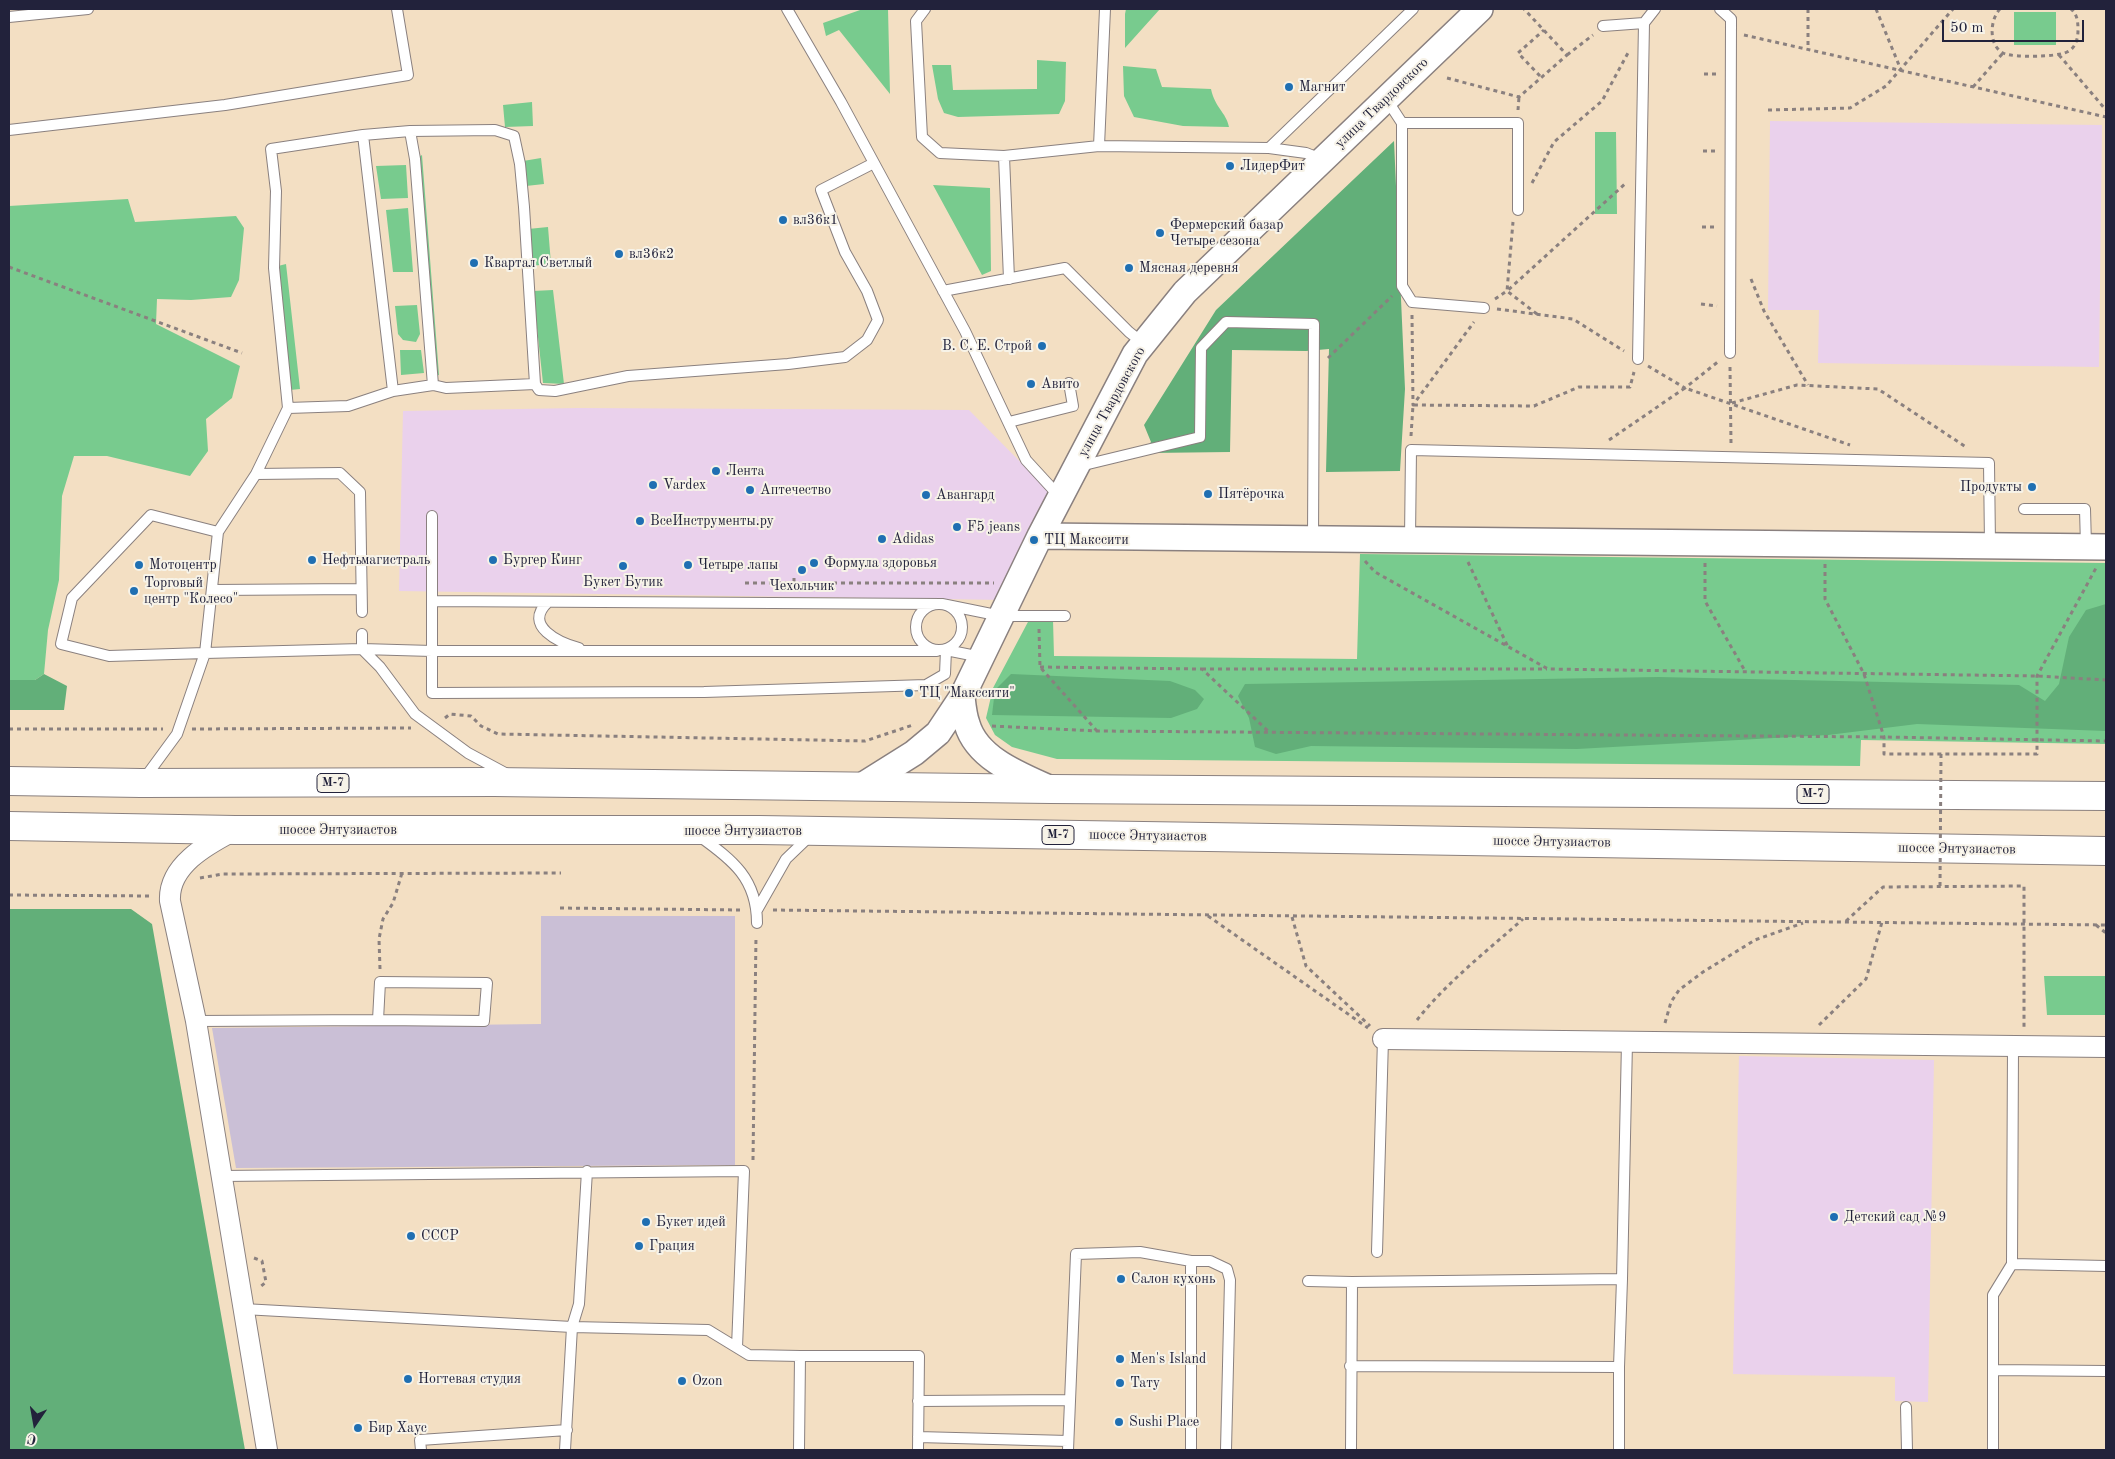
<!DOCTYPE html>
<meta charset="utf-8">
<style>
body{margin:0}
#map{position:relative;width:2115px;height:1459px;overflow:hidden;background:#f3dfc3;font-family:"Old Standard TT",serif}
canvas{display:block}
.frame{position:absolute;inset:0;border:10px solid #22223b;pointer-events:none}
.north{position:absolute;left:10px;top:1399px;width:50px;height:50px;-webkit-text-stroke:4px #f7f3e8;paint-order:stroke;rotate:192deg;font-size:14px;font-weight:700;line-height:20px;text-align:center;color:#22223b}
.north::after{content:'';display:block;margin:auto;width:18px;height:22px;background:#22223b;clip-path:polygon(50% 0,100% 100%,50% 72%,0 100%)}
.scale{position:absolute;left:1942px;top:20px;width:142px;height:22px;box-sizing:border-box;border:2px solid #22223b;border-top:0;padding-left:6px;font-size:15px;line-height:18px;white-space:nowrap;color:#22223b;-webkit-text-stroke:4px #f7f3e8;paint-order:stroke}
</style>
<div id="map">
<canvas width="2115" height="1459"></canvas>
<div class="frame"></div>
<div class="north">С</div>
<div class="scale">50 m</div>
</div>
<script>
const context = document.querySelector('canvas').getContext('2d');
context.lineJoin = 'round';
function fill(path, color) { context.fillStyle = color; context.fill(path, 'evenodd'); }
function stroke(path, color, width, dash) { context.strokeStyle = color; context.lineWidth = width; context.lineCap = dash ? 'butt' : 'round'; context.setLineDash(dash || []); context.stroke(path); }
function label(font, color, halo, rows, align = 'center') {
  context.font = font + ' "Old Standard TT",serif'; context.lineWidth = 4; context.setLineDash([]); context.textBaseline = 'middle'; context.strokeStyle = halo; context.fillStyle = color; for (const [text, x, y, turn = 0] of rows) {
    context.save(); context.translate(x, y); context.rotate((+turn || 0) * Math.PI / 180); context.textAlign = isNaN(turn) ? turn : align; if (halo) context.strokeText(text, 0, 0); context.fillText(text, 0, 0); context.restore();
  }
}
const built = new Path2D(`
 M 1770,121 L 2102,125 L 2099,367 L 1818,363 L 1819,310 L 1768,310 Z
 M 578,408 L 969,410 L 1049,491 L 1034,540 L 1005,600 L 399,591 L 403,411 Z
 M 1739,1056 L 1934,1060 L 1928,1402 L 1895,1401 L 1895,1377 L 1733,1374 Z`);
const industrial = new Path2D(`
 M 541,916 L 735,916 L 735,1165 L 236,1168 L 212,1028 L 541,1024 Z`);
const green = new Path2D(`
 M 863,9 L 888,9 L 890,94 L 839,30 L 826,36 L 823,23 Z
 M 1126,9 L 1160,9 L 1125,48 L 1125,14 Z
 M 2014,12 L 2056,12 L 2056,45 L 2014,45 Z
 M 1037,60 L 1066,62 L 1065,101 L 1059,114 L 958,117 L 944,113 L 938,99 L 932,65 L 951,65 L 953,90 L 1037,89 Z
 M 1123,66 L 1156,69 L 1162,87 L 1211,89 C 1215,108 1226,112 1229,127 L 1183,126 L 1134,117 L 1124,96 Z
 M 532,102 L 533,126 L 505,127 L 503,105 Z
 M 1595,132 L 1616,132 L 1617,214 L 1595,214 Z
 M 422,155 L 439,375 L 434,376 L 419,157 Z
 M 541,158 L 544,184 L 526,186 L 523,161 Z
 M 406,165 L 408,198 L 381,199 L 376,166 Z
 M 933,185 L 990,188 L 991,271 L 982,275 Z
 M 128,199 L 135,222 L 236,216 L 244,228 L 239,280 L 231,297 L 191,300 L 157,299 L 156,324 L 240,366 L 232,398 L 206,419 L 208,451 L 190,476 L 107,456 L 74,456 L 62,496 L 59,580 L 48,630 L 44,674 L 35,680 L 9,680 L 9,206 Z
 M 408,208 L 413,272 L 393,272 L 386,210 Z
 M 548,227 L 551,264 L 530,266 L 528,229 Z
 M 286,264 L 300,389 L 290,390 L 278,266 Z
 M 553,290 L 564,384 L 543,383 L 533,291 Z
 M 417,305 L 420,334 L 416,342 L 403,340 L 398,334 L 395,306 Z
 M 400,350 L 421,350 L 424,373 L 401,375 Z
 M 1360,554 L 2106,563 L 2106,744 L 1861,740 L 1860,766 L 1057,759 L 1012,747 L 995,735 L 986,718 L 993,688 L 1029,620 L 1053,620 L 1054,656 L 1357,659 Z
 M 2044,976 L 2106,976 L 2106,1015 L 2047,1015 Z`);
const forest = new Path2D(`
 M 1394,141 L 1405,389 L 1400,471 L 1326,472 L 1329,349 L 1306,351 L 1232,350 L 1230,452 L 1149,453 L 1141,456 L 1151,442 L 1144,425 L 1216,310 Z
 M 2106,604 L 2106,731 L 1917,724 L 1828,735 L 1577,749 L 1311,746 L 1276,754 L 1255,747 L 1249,718 L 1238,696 L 1245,684 L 1659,677 L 2019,685 L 2045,701 L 2059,684 L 2069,637 L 2086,610 Z
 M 44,674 L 67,686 L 64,710 L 9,710 L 9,680 L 35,680 Z
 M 1011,674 L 1170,681 L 1195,690 L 1204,699 L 1197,709 L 1171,718 L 992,715 L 995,690 Z
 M 9,909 L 131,909 L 152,924 L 245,1450 L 9,1450 Z`);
const path = new Path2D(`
 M 1808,9 L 1808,50
 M 1876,9 L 1901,70
 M 2000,9 C 1990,19 1988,45 2003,53 C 2012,58 2058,57 2067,52 C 2076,48 2078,38 2078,30 C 2078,21 2077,14 2071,9
 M 1744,35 L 2106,117
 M 1567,55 L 1593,35
 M 2059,55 L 2106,110
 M 1704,74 L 1718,74
 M 1540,76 L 1518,53 L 1544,30
 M 1447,78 L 1519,97 L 1567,55 L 1524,9
 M 1973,87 L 2003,53
 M 1518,110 L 1519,97
 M 1768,110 L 1850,108 L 1886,86 L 1953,9
 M 1703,151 L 1718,151
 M 1532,183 L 1554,142 L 1602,101 L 1629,51
 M 1702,227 L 1717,227
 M 9,267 L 242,353
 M 1751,279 L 1764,311 L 1808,385
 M 1495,299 L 1507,291 L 1513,222
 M 1701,304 L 1717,306
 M 1497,309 L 1573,319 L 1624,351
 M 1537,314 L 1507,291 L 1626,183
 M 1412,315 L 1413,405 L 1474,322
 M 1328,358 L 1392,296
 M 1648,366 L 1685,388 L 1719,361
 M 1730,367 L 1731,443
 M 1732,403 L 1797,385 L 1878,389 L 1966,447
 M 1411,436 L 1413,405 L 1534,406 L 1579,387 L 1630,387 L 1634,372
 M 1609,440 L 1685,388 L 1850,445
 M 1365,561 L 1375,572 L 1548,669 L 2037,676 L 2106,680
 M 1468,562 L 1508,647
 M 1705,563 L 1705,601 L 1745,671
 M 1825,564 L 1825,599 L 1864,674 L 1884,737 L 1884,754 L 2037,754 L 2037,676 L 2096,568
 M 794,578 L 794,584
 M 745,583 L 994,583
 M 1039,629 L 1040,667 L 1097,731
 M 1040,667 L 1202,669 L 1269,732
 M 1202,669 L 1547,669
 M 445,718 L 450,714 L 471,716 L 481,726 L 498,734 L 865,741 L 913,725
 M 992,726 L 1098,731 L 1884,737 L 2106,741
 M 9,729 L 163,729
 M 192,729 L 411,728
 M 200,878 L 223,874 L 561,873
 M 9,895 L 152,896
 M 560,908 L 742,910
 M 773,910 L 2106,925
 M 1208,916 L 1368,1028
 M 1292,917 L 1306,966 L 1370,1026
 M 1846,921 L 1883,887 L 2024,886 L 2024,1028
 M 2096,925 L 2106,933
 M 380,969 L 379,939 L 383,919 L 393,903 L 402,873
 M 1417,1020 C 1447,982 1487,951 1523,919
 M 1665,1023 L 1671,1002 L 1679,990 L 1703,972 L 1755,940 L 1803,923
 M 1819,1025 L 1866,979 L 1882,922
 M 753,1160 L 756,936
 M 254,1258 L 262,1261 L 266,1282 L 260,1287`);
const service = new Path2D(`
 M 787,9 L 841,102 L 965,331 L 1026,460 L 1059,496
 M 925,9 L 916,21 L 922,137 L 940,153 L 1004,156 L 1099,146 L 1269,148
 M 1720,9 L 1731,19 L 1730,353
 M 9,17 L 88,9
 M 1603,26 L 1644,23 L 1655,9
 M 1387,100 L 1402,123 L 1402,286 L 1412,302 L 1484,308
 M 1402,123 L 1518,123 L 1518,210
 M 9,130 L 225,105 L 408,75 L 397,9
 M 363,135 L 410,131 L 415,159 L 433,385 L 446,388 L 535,384 L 524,207 L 520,164 L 514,136 L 495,130 L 410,131
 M 363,135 L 393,391 L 348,406 L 288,408 L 274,268 L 276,191 L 271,149 Z
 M 1099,146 L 1105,9
 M 1004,156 L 1009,279
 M 1321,159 L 1306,153 L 1269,148 L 1413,9
 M 943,291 L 1065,268 L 1129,332 L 1143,343
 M 1638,359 L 1644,23
 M 535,384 L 539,390 L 555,391 L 628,376 L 788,364 L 845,357 L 867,340 L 878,320 L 867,291 L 845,252 L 821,190 L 874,163
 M 393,391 L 433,385
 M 1009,422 L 1073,406 L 1069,383
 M 1080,466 L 1200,437 L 1201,348 L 1226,322 L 1314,324 L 1313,539
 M 256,474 L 288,408
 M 2024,509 L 2085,509 L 2086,546
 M 432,516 L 432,601
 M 218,532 L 151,515 L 72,598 L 61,644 L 109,656 L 205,653 L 218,532 L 256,474 L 340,473 L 360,492 L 362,612
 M 1410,539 L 1411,450 L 1989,463 L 1990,545
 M 212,590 L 361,589
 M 548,602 C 522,626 560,643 579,648
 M916 627a23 23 0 1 1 46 0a23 23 0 1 1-46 0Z
 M 362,634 L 362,649 L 432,651 L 432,693 L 704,692 L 926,685 L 945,674 L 946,650 L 981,657
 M 937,651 L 432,651 L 432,601 L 942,604 L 1001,616 L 1065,616
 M 144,779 L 177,734 L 205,653 L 362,649 L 380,667 L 415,714 L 468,753 L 507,774
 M 699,836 C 733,860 757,879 757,923
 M 757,910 L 786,859 L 811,835
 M 196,1021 L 378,1020 L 380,982 L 487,983 L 484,1021 L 378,1020
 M 587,1171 L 579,1304 L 572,1327 L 708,1330 L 749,1355 L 800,1356
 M 221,1176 L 744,1171 L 737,1347
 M 1377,1252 L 1383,1039
 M 1191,1261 L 1210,1261 L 1227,1269 L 1230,1280 L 1226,1450
 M 2012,1264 L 2106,1266
 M 1308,1281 L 1352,1282
 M 243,1309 L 572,1327 L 565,1450
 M 1350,1366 L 1619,1367 L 1619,1450
 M 1619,1367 L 1622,1279
 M 1993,1370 L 2106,1371
 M 918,1401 L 1069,1400
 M 1906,1407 L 1907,1450
 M 918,1437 L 1068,1441
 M 421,1450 L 420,1440 L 567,1430
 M 799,1450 L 800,1356 L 919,1356 L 918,1450
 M 1068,1450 L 1076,1254 L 1140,1252 L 1191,1261 L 1191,1450
 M 1351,1450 L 1352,1282 L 1622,1279 L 1627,1042
 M 1993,1450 L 1993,1295 L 2012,1264 L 2013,1046`);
const minor = new Path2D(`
 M 233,831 C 206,845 168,866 170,901 L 196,1021 L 267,1450
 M 1383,1039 L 2106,1047`);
const tertiary = new Path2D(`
 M 1040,536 L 2106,547
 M 962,697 C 963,706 964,716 967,724 C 977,759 1020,775 1051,789
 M 863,785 L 914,753 L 938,733 L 962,697 L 1040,536 L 1135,354 L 1185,292 L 1480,9`);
const trunk = new Path2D(`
 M 9,781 L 141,783 L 494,782 L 1051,789 L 2106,796
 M 9,826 L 235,830 L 759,830 L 2106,851`);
const pathBridge = new Path2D(`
 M 1940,886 L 1941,754`);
const markers = [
 [1289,87,5,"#1f6fb2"],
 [1230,166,5,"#1f6fb2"],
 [783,220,5,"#1f6fb2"],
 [1160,233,5,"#1f6fb2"],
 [619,254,5,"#1f6fb2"],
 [474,263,5,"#1f6fb2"],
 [1129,268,5,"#1f6fb2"],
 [1042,346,5,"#1f6fb2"],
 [1031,384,5,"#1f6fb2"],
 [716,471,5,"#1f6fb2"],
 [653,485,5,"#1f6fb2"],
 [2032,487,5,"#1f6fb2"],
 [750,490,5,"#1f6fb2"],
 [1208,494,5,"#1f6fb2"],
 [926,495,5,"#1f6fb2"],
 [640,521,5,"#1f6fb2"],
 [957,527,5,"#1f6fb2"],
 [882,539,5,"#1f6fb2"],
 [1034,540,5,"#1f6fb2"],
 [312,560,5,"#1f6fb2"],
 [493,560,5,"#1f6fb2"],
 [814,563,5,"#1f6fb2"],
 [139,565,5,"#1f6fb2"],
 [688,565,5,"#1f6fb2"],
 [623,566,5,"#1f6fb2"],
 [802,570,5,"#1f6fb2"],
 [134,591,5,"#1f6fb2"],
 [909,693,5,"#1f6fb2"],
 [1834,1217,5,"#1f6fb2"],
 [646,1222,5,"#1f6fb2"],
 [411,1236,5,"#1f6fb2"],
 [639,1246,5,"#1f6fb2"],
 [1121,1279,5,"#1f6fb2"],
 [1120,1359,5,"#1f6fb2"],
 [408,1379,5,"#1f6fb2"],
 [682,1381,5,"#1f6fb2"],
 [1120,1383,5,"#1f6fb2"],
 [1119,1422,5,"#1f6fb2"],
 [358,1428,5,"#1f6fb2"]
];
const shields = [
 [333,783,32],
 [1813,794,32],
 [1058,835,32]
];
const shieldNames = [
 ["М-7",333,783],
 ["М-7",1813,794],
 ["М-7",1058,835]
];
const poiNames = [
 ["Магнит",1299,87],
 ["ЛидерФит",1240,166],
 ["вл36к1",793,220],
 ["Фермерский базар",1170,225],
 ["Четыре сезона",1170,241],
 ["вл36к2",629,254],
 ["Квартал Светлый",484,263],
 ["Мясная деревня",1139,268],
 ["В. С. Е. Строй",1032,346,"right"],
 ["Авито",1041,384],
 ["Лента",726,471],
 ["Vardex",663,485],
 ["Продукты",2022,487,"right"],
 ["Аптечество",760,490],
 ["Пятёрочка",1218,494],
 ["Авангард",936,495],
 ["ВсеИнструменты.ру",650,521],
 ["F5 jeans",967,527],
 ["Adidas",892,539],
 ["ТЦ Макссити",1044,540],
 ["Нефтьмагистраль",322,560],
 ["Бургер Кинг",503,560],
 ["Формула здоровья",824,563],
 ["Мотоцентр",149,565],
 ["Четыре лапы",698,565],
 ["Букет Бутик",623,582,"center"],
 ["Торговый",144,583],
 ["центр \"Колесо\"",144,599],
 ["Чехольчик",802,586,"center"],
 ["ТЦ \"Макссити\"",919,693],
 ["Детский сад №9",1844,1217],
 ["Букет идей",656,1222],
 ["СССР",421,1236],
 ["Грация",649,1246],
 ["Салон кухонь",1131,1279],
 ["Men's Island",1130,1359],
 ["Ногтевая студия",418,1379],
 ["Ozon",692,1381],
 ["Тату",1130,1383],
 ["Sushi Place",1129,1422],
 ["Бир Хаус",368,1428]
];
const streetNames = [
 ["улица Твардовского",1382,103,-44],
 ["улица Твардовского",1112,402,-61],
 ["шоссе Энтузиастов",338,830],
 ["шоссе Энтузиастов",743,831],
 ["шоссе Энтузиастов",1148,836,1],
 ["шоссе Энтузиастов",1552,842,1],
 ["шоссе Энтузиастов",1957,849,1]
];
fill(built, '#ead1ec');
fill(industrial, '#cabfd6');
fill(green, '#78cb8e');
fill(forest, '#62af79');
stroke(service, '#8a807f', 12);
stroke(minor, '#8a807f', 22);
stroke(tertiary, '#8a807f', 28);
stroke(trunk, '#8a807f', 30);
stroke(path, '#8a807f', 3, [4, 4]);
stroke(service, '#fff', 10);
stroke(minor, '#fff', 20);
stroke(tertiary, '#fff', 25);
stroke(trunk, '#fff', 28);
stroke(pathBridge, '#8a807f', 3, [4, 4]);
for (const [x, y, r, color] of markers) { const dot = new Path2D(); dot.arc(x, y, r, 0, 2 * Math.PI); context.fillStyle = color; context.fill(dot); stroke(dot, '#f7f3e8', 2); }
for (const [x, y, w] of shields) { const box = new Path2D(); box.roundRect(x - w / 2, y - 9.5, w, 19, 4); context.fillStyle = '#f7f3e8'; context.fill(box); stroke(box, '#22223b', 1); }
label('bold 12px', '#22223b', null, shieldNames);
label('14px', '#22223b', '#f7f3e8', poiNames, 'left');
label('14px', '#22223b', '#f7f3e8', streetNames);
</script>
